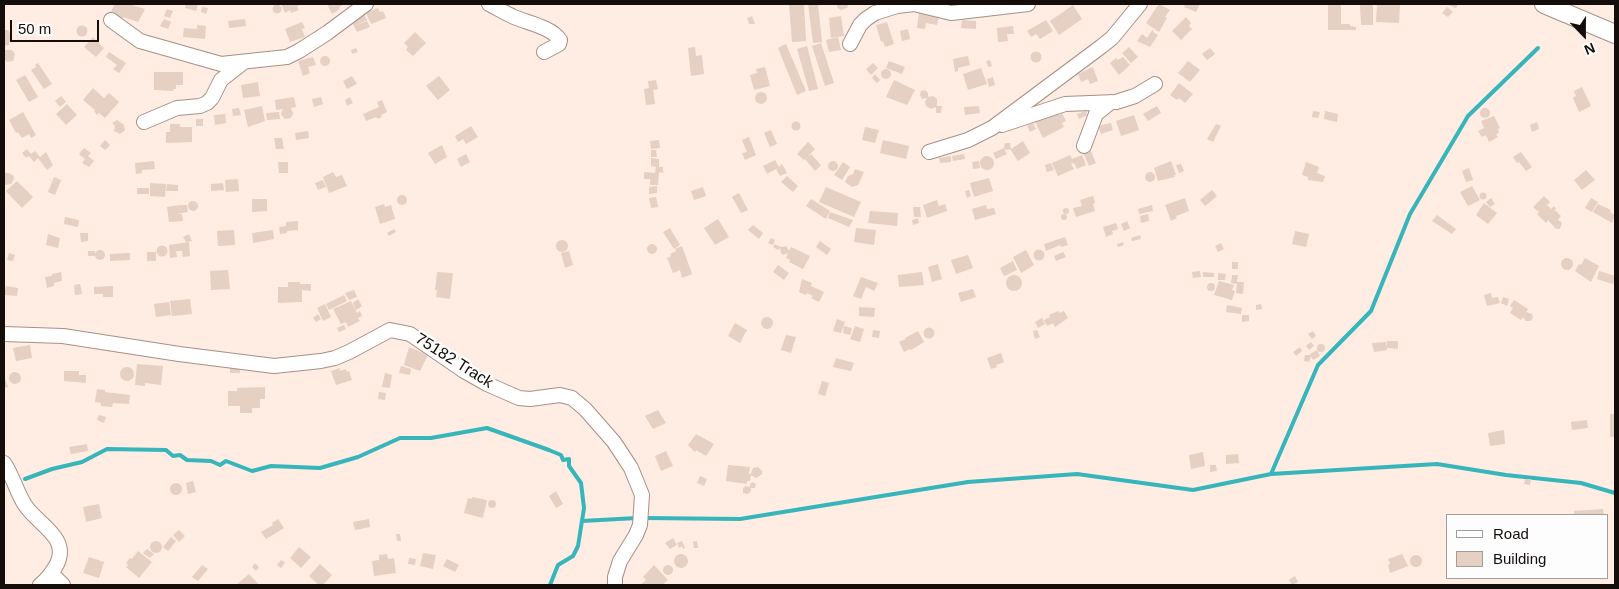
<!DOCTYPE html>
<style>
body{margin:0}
#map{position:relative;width:1619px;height:589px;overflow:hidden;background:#ffece2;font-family:Arial,sans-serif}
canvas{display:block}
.frame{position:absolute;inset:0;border:5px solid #150d09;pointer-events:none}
.legend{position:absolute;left:1446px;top:514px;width:162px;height:65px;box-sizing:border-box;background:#fdfdfd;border:1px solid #a09d9b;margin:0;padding:6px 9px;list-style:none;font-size:15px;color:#150d09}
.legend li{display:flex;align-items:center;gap:10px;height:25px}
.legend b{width:25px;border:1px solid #a09d9b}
.north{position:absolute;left:1559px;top:10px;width:50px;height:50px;-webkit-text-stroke:4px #fdfdfd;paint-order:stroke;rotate:158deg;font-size:14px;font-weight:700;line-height:20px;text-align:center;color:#150d09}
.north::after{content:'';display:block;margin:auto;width:18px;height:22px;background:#150d09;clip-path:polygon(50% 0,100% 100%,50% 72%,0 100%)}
.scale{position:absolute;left:10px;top:20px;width:89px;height:22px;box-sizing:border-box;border:2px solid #150d09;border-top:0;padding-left:6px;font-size:15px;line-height:18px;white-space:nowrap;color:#150d09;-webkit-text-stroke:4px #fdfdfd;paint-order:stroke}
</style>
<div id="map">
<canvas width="1619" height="589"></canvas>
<div class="frame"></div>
<ul class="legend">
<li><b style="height:6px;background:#fff"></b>Road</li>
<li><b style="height:14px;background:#e6cfc3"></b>Building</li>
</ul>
<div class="north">N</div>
<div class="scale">50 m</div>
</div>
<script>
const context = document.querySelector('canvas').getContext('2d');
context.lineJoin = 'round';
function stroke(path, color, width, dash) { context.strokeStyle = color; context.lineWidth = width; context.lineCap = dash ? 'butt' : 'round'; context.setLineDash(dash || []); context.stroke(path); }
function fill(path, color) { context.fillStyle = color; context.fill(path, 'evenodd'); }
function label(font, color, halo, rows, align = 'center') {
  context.font = font + ' Arial,sans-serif'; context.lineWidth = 5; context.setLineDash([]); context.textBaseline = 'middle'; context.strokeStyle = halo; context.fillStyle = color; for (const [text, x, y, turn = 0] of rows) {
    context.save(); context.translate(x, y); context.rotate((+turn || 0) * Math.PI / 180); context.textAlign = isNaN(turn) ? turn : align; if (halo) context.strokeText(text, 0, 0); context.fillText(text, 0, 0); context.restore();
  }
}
const stream = new Path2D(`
 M 1271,474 L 1318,365 L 1371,311 L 1410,214 L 1468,116 L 1538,48
 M 25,479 L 52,469 L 82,462 L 107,449 L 166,450 L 173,456 L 180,455 L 187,460 L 211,461 L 220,465 L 226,461 L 252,471 L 271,466 L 320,468 L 358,457 L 400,438 L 431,438 L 487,428 L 549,450 L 561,455 L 563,460 L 569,459 L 569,466 L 581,483 L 584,508 L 578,546 L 573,556 L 558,565 L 550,585
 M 645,518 L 740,519 L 968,482 L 1077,474 L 1193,490 L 1271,474 L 1437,464 L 1506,475 L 1581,483 L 1615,493
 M 582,521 L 637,518`);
const building = new Path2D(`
 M 115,4 L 129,4 L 145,9 L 138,22 L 123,17 L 122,19 L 110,13 Z
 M 186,4 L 198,4 L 196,11 L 185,8 Z
 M 281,4 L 302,4 L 297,6 L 299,10 L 291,13 L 290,10 L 285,13 Z
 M 327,4 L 342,4 L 343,5 L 339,7 L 340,9 L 332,14 Z
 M 789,4 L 804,4 L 806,41 L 792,42 Z
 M 808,4 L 818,4 L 822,42 L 813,43 Z
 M 836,4 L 849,4 L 847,8 L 841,10 L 838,8 Z
 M 1159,4 L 1170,10 L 1165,17 L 1167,18 L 1159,32 L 1146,23 Z
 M 1185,4 L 1200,4 L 1196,12 L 1184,7 Z
 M 1328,4 L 1341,4 L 1341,24 L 1350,24 L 1350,26 L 1356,27 L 1356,30 L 1328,30 Z
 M 1360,4 L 1373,4 L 1373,25 L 1361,25 Z
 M 1377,4 L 1400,4 L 1399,23 L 1376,22 Z
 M 1446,4 L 1458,4 L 1456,8 Z
 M272.5 9a4.5 4.5 0 1 1 9 0a4.5 4.5 0 1 1-9 0Z
 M 1073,5 L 1082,19 L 1059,35 L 1050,21 Z
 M 202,7 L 208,8 L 206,14 L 201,12 Z
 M 1447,7 L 1453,12 L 1448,17 L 1442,13 Z
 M 378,8 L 380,12 L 383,11 L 386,18 L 371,24 L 366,13 Z
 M 167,9 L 173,11 L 170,18 L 164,16 Z
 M 919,13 L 939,15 L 937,25 L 926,23 L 925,29 L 917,28 Z
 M 364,14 L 367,20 L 354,26 L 351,19 Z
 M 752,16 L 755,24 L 749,24 L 747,18 Z
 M 841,16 L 844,36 L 831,38 L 829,18 Z
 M 1186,17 L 1191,23 L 1189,26 L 1192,29 L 1181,40 L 1172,31 Z
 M 164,19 L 171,22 L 168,29 L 160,26 Z
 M 245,19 L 246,26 L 229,28 L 228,21 Z
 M 962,20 L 976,21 L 976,29 L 961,28 Z
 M 1046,20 L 1053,31 L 1040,39 L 1036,34 L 1031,37 L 1027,31 Z
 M 367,21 L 370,27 L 357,32 L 354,26 Z
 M 302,22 L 305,28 L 302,29 L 305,37 L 290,42 L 285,29 Z
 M 887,22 L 894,44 L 885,47 L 883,41 L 881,42 L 876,25 Z
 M 197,25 L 206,26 L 205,39 L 183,37 L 184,28 L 197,29 Z
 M76.5 31a5.5 5.5 0 1 1 11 0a5.5 5.5 0 1 1-11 0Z
 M 1013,26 L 1014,34 L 1007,34 L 1008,41 L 998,42 L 997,28 Z
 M 908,29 L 910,39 L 902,41 L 900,31 Z
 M 1153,29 L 1153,32 L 1158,35 L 1150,47 L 1137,41 L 1142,34 L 1147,38 Z
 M 4,30 L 8,30 L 12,37 L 9,42 L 9,45 L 4,46 Z
 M 415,32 L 426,43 L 413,56 L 406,50 L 408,47 L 404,43 Z
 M 93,37 L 104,48 L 96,57 L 84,47 Z
 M 838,37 L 841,50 L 829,52 L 826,40 Z
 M 821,43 L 834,83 L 825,86 L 812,46 Z
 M 786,44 L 806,91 L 797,95 L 778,48 Z
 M 807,46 L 818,89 L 809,91 L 797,49 Z
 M 695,47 L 696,56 L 702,55 L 704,74 L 691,76 L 688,48 Z
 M 1129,47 L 1138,57 L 1131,63 L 1122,53 Z
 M 356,48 L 358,52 L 352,54 L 351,50 Z
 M 1210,48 L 1215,54 L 1207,60 L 1202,54 Z
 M 5,50 L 12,50 L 15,54 L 13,61 L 7,62 L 4,59 Z
 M1030.5 57a5.5 5.5 0 1 1 11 0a5.5 5.5 0 1 1-11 0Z
 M 109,52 L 126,63 L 119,73 L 113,69 L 117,65 L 106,57 Z
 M 968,56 L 970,65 L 958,68 L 958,71 L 955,72 L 953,59 Z
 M320 61a5 5 0 1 1 10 0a5 5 0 1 1-10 0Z
 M 313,57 L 316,65 L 308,67 L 310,73 L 303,76 L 298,61 Z
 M 1123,57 L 1130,65 L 1119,75 L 1110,63 L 1116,58 L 1118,60 Z
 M 990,60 L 992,66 L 988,67 L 986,61 Z
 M 889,61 L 905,67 L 902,74 L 886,68 Z
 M 1188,61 L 1200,70 L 1190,82 L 1178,73 Z
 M 38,63 L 52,84 L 44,89 L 31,70 L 36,67 L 35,65 Z
 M 873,63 L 878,68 L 871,75 L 866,69 Z
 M 765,67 L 770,86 L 754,90 L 750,75 L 757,73 L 756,69 Z
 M 1093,67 L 1098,81 L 1090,84 L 1088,79 L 1081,82 L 1078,74 Z
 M 981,68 L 987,84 L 968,90 L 963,74 Z
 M881 74a5 5 0 1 1 10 0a5 5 0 1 1-10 0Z
 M 154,72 L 183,72 L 183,85 L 176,85 L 176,89 L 173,89 L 174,91 L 154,90 Z
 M 875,74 L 880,80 L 877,83 L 872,78 Z
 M 25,75 L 38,97 L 29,102 L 16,80 Z
 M 352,76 L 357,84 L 347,89 L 343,81 Z
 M 439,76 L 450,90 L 438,100 L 426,86 Z
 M 993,77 L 995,85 L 989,87 L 987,79 Z
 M 656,80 L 658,89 L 653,90 L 655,104 L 646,105 L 644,89 L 649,88 L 648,81 Z
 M 894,80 L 915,90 L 907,105 L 886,97 Z
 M 258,82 L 260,96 L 243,98 L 241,85 Z
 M 1179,83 L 1193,94 L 1185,103 L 1179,98 L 1177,100 L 1170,95 Z
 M 1582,87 L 1591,106 L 1579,112 L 1573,98 L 1576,96 L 1574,91 Z
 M 93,88 L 104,98 L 109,93 L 119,102 L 105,118 L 99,113 L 97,115 L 94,111 L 95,110 L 83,100 Z
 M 925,90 L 928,93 L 928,97 L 933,96 L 937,99 L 937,106 L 942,106 L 941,113 L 936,113 L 936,107 L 931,109 L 926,106 L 925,102 L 927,98 L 922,99 L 920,95 L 921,91 Z
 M755 98a6 6 0 1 1 12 0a6 6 0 1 1-12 0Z
 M 61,96 L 66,102 L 60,107 L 55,101 Z
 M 294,97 L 296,107 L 291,108 L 293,114 L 291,118 L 285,119 L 281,114 L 283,109 L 276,110 L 275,100 Z
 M 321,97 L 323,104 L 314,107 L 312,99 Z
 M 350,97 L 353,103 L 347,106 L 345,100 Z
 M 382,100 L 387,112 L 381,115 L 382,117 L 378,119 L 376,117 L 366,121 L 363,114 L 379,107 L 377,102 Z
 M 67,104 L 77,115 L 66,125 L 56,114 Z
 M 262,106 L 265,121 L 248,127 L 244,110 Z
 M 979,106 L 980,113 L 965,115 L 964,107 Z
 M 1157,106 L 1161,113 L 1148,121 L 1143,114 Z
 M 239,108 L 241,115 L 233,116 L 232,109 Z
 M1480 113a5 5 0 1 1 10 0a5 5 0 1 1-10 0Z
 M 1057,111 L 1059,115 L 1062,113 L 1066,121 L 1062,123 L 1064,127 L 1043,138 L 1035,122 Z
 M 1086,111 L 1087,115 L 1079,119 L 1077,114 Z
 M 1313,111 L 1320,112 L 1318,118 L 1312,117 Z
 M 1325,111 L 1338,114 L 1337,122 L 1324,119 Z
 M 23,112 L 36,135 L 31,138 L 29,134 L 22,138 L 18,132 L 16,133 L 9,120 Z
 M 279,112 L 280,119 L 267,120 L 266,113 Z
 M 225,114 L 226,123 L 215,125 L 214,115 Z
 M 1134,115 L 1139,130 L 1121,136 L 1116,121 Z
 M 1494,116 L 1500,128 L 1498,129 L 1499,133 L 1496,134 L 1498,137 L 1489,142 L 1486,135 L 1482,137 L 1478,131 L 1484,128 L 1481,121 Z
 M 196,119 L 203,119 L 203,126 L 196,126 Z
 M 117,120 L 124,125 L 125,130 L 120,134 L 114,131 L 115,126 L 112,123 Z
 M791.5 126a4.5 4.5 0 1 1 9 0a4.5 4.5 0 1 1-9 0Z
 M 1537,122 L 1539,129 L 1532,132 L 1530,125 Z
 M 1033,123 L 1036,129 L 1030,132 L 1027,126 Z
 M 1111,123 L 1113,130 L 1101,134 L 1098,126 Z
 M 170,124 L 180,124 L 180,127 L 192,127 L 192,142 L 166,143 L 166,132 L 170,132 Z
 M 1216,124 L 1221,126 L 1213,142 L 1207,139 Z
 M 471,126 L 478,137 L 466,144 L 463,139 L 458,142 L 455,136 Z
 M 865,127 L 879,130 L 875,143 L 862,140 Z
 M 771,130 L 777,144 L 770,147 L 764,133 Z
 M 308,131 L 309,138 L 296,140 L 295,133 Z
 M 749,137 L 756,155 L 745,160 L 742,153 L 747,152 L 742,140 Z
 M 274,138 L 282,138 L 284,149 L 276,149 Z
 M 105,140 L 110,145 L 105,150 L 100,146 Z
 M 659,140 L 660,148 L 651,149 L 650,141 Z
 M 883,140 L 909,146 L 906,159 L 880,153 Z
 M 1023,141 L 1030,153 L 1018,161 L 1010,149 L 1007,150 L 1004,148 L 1007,154 L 996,159 L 993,153 L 1004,148 L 1005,143 L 1010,143 L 1011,149 Z
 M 808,142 L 815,149 L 804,160 L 797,154 Z
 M 442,145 L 447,157 L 435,164 L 428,153 Z
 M 84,148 L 91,153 L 88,156 L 94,161 L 89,167 L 82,163 L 85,159 L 79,154 Z
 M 27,149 L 31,154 L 35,151 L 40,157 L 46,152 L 53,165 L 47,170 L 38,158 L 34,162 L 29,156 L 26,158 L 22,153 Z
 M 1090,149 L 1096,163 L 1089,166 L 1083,152 Z
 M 651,150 L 656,150 L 657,157 L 651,157 Z
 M 1521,152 L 1532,167 L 1526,171 L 1519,162 L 1517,163 L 1513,157 Z
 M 466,154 L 470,162 L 461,167 L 457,159 Z
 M 811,154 L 821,165 L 815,171 L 805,159 Z
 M 964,154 L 965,159 L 953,161 L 952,156 Z
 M 1070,155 L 1072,159 L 1082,155 L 1086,165 L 1077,169 L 1074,163 L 1071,164 L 1074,169 L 1058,176 L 1052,163 Z
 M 951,156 L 951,162 L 940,163 L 939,158 Z
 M980 163a7 7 0 1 1 14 0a7 7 0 1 1-14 0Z
 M 651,158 L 659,159 L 659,167 L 663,167 L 663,173 L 659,172 L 658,185 L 650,185 L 650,179 L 644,179 L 644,172 L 655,173 L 656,167 L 651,166 Z
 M 775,160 L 779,167 L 782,164 L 787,173 L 780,176 L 776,169 L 767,174 L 763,166 Z
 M 154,161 L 155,169 L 142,170 L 142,173 L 136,174 L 135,163 Z
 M 979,161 L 980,168 L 973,169 L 972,162 Z
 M 1171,161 L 1176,175 L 1174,175 L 1175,177 L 1158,181 L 1154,168 Z
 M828 166a5 5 0 1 1 10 0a5 5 0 1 1-10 0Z
 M 278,162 L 288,162 L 288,173 L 279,173 Z
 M 843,162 L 850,167 L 842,180 L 834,175 Z
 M 1306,162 L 1319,167 L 1317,173 L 1325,176 L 1323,182 L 1308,180 L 1308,177 L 1302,175 Z
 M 1051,163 L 1054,170 L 1047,172 L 1045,165 Z
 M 1181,164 L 1184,171 L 1179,173 L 1176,165 Z
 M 1469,168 L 1473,180 L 1466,182 L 1462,171 Z
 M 855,169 L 864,172 L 858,185 L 852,187 L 845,182 L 848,176 L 853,174 Z
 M 1586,170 L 1595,180 L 1582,190 L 1574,180 Z
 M1145 177a5 5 0 1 1 10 0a5 5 0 1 1-10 0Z
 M 333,172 L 336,177 L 342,175 L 347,186 L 329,193 L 323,177 Z
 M 4,173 L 9,173 L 13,175 L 14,179 L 11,184 L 4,185 Z
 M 787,176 L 798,186 L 793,192 L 781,182 Z
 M 54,177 L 61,180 L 55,195 L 48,192 Z
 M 989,178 L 993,191 L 974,197 L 970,183 Z
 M 238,179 L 239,191 L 226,192 L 225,180 Z
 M 323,180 L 326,187 L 318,190 L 315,183 Z
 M 17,181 L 33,197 L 22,208 L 6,191 Z
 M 150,183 L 166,184 L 165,197 L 150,196 Z
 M 223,183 L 224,190 L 211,191 L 211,184 Z
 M 167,184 L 178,185 L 178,191 L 166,191 Z
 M 657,186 L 657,193 L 649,194 L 649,187 Z
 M 1472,186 L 1480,200 L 1468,206 L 1460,192 Z
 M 703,187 L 706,196 L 694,200 L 691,191 Z
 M 826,187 L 861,202 L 854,217 L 819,202 Z
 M 137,188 L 149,188 L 149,194 L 137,194 Z
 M 969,190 L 971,196 L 967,198 L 965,191 Z
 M 1212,190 L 1217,196 L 1205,206 L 1200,200 Z
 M1479.5 196a3.5 3.5 0 1 1 7 0a3.5 3.5 0 1 1-7 0Z
 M 739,193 L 748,210 L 741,213 L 732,197 Z
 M397 200a5 5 0 1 1 10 0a5 5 0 1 1-10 0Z
 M 1093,196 L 1095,203 L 1093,204 L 1095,211 L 1076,217 L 1073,208 L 1082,206 L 1080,200 Z
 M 1544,196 L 1550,202 L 1547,205 L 1551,209 L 1554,206 L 1556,209 L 1554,211 L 1556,211 L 1561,216 L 1558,220 L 1562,223 L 1560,229 L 1556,229 L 1548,220 L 1546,223 L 1537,214 L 1539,212 L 1533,207 Z
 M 656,197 L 658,207 L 651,208 L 649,198 Z
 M 1185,198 L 1189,211 L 1176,216 L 1177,218 L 1171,221 L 1165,205 Z
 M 1491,198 L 1495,204 L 1490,207 L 1486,202 Z
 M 1591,198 L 1598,202 L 1592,212 L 1585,208 Z
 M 252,199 L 267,199 L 267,211 L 252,212 Z
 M 811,199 L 830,211 L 826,219 L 806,206 Z
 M 937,200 L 939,206 L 945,204 L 947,211 L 927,218 L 923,205 Z
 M188 206a5 5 0 1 1 10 0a5 5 0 1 1-10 0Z
 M 1484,203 L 1497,213 L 1488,224 L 1476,215 Z
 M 384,204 L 385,207 L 391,205 L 395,219 L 380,224 L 375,207 Z
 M 1598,204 L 1611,210 L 1610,212 L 1615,215 L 1612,223 L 1593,212 Z
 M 180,205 L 187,205 L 188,212 L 177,214 L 182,214 L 183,221 L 169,222 L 167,207 Z
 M 986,205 L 987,209 L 994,208 L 996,214 L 975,220 L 972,209 Z
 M 1152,205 L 1153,211 L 1139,214 L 1138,209 Z
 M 913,207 L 920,207 L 921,217 L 914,217 Z
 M1063 211a3 3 0 1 1 6 0a3 3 0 1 1-6 0Z
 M 870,211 L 898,213 L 897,226 L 868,223 Z
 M 830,212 L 853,220 L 849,227 L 828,218 Z
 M 1148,214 L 1149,221 L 1141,223 L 1140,216 Z
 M1061 217a3 3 0 1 1 6 0a3 3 0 1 1-6 0Z
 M 1437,215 L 1456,229 L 1452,234 L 1432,221 Z
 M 65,217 L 79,220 L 78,227 L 64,224 Z
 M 918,218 L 919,223 L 913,225 L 912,220 Z
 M 718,219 L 729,237 L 715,245 L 704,228 Z
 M 298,221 L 298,230 L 287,231 L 287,233 L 280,234 L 279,227 L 286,226 L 286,222 Z
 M 1127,221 L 1130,228 L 1124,231 L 1121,224 Z
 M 1116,223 L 1118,229 L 1112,231 L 1113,234 L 1106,237 L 1103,227 Z
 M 753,225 L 763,233 L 759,239 L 748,230 Z
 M 670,228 L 680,245 L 674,249 L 663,232 Z
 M 856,228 L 876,230 L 874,245 L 854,242 Z
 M 394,229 L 396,232 L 389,236 L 387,233 Z
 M 234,230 L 235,245 L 218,246 L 217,231 Z
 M 273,230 L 274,239 L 253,243 L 252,233 Z
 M 1295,231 L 1309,234 L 1306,247 L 1292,244 Z
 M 80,233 L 88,233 L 88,241 L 81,242 Z
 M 48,234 L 60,238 L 58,248 L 46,245 Z
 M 189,234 L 192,241 L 186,242 L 183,237 Z
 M 1140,235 L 1141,239 L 1132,241 L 1131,238 Z
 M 1065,237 L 1068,245 L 1061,247 L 1060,245 L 1046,251 L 1044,244 Z
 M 771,238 L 775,240 L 773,245 L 768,243 Z
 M556 246a6 6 0 1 1 12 0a6 6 0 1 1-12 0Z
 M 820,241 L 831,249 L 827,255 L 816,247 Z
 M 189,242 L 190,256 L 183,257 L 182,251 L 176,251 L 177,257 L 170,258 L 169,245 Z
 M 1123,242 L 1124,245 L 1118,247 L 1117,244 Z
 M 1221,243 L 1224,249 L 1218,252 L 1215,246 Z
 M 775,244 L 781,247 L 786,246 L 789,251 L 791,247 L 810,256 L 803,269 L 789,262 L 790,260 L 786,258 L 788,253 L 783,255 L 781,253 L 780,248 L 778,250 L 773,247 Z
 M647 249a5 5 0 1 1 10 0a5 5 0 1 1-10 0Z
 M156.5 251a5.5 5.5 0 1 1 11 0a5.5 5.5 0 1 1-11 0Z
 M 682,246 L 692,274 L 682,278 L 680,270 L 673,273 L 667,258 L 671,256 L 670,254 L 676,251 L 675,249 Z
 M1033.5 255a5.5 5.5 0 1 1 11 0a5.5 5.5 0 1 1-11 0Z
 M 1026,250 L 1034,265 L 1021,273 L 1013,257 Z
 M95 255a5 5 0 1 1 10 0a5 5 0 1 1-10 0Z
 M 88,251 L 95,251 L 95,256 L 88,256 Z
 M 569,251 L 573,265 L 565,268 L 561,253 Z
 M 147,252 L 156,252 L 156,261 L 147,261 Z
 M 1063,252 L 1066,257 L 1056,261 L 1054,256 Z
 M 9,253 L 15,255 L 13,261 L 7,260 Z
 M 130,253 L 130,260 L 110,261 L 110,254 Z
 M 968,255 L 973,268 L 956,274 L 951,260 Z
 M 1585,258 L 1599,266 L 1591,282 L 1575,271 L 1579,264 L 1581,265 Z
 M1561 264a6 6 0 1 1 12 0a6 6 0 1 1-12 0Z
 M 1013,261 L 1017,270 L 1004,276 L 1000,268 Z
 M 1232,262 L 1238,262 L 1238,269 L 1232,269 Z
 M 938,264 L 942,279 L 932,282 L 928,267 Z
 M 778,265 L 789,273 L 784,280 L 773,272 Z
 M 228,270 L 230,289 L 211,290 L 210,271 Z
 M 1200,271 L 1201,277 L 1193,278 L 1192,272 Z
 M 1599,271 L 1615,276 L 1613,284 L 1597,279 Z
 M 61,272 L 62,281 L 54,283 L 54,286 L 47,288 L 45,277 L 52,276 L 52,274 Z
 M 437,272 L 453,273 L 450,299 L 436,297 L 437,290 L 435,290 Z
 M 922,272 L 924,285 L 899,287 L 898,275 Z
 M 1203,272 L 1214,273 L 1214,277 L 1203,277 Z
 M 1218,273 L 1226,274 L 1225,280 L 1218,280 Z
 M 1232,275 L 1238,275 L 1237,282 L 1244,282 L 1243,294 L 1236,293 L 1237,284 L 1231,283 Z
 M1006 283a8 8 0 1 1 16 0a8 8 0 1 1-16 0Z
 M 861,277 L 878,283 L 874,291 L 866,287 L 861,299 L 853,296 Z
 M 802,279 L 812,283 L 811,286 L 824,292 L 819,302 L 811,298 L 813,296 L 807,293 L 806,295 L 799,292 Z
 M 1219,281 L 1234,285 L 1232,290 L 1235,291 L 1232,300 L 1214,295 Z
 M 288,282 L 300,282 L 300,284 L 311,284 L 311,291 L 302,290 L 302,302 L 278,303 L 278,287 L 288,287 Z
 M1207 287a4 4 0 1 1 8 0a4 4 0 1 1-8 0Z
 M 80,284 L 82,294 L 75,295 L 74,285 Z
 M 6,286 L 18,288 L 17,296 L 4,295 Z
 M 113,286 L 113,297 L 103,297 L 103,294 L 94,294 L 94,287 Z
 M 973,289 L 976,297 L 961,302 L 958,293 Z
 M 354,290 L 357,297 L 349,300 L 345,293 Z
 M 1491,293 L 1492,298 L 1498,297 L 1500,303 L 1487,306 L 1484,295 Z
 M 344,295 L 347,301 L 329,310 L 326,304 Z
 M 1503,297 L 1509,299 L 1507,306 L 1501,303 Z
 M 190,299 L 192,314 L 172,316 L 170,301 Z
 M 358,299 L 362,306 L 356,310 L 353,303 Z
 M 1514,300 L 1528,309 L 1526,312 L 1532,314 L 1533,317 L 1531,321 L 1526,321 L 1523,317 L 1521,320 L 1510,313 L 1513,308 L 1510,306 Z
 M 351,301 L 357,313 L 360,311 L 362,316 L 358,318 L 360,321 L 348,327 L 346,322 L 341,324 L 333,309 Z
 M 169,302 L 171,315 L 156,317 L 154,304 Z
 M 325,304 L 331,317 L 323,321 L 317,308 Z
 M 1261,304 L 1262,309 L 1256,310 L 1256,305 Z
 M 1227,305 L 1242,308 L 1241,314 L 1226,312 Z
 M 859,307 L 875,308 L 874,317 L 859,316 Z
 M 1058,311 L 1060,313 L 1064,311 L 1068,318 L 1055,327 L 1053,323 L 1047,326 L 1044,320 L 1050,317 L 1049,315 Z
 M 318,314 L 321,319 L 316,322 L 313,318 Z
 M 1242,315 L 1249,315 L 1249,321 L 1242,322 Z
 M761 323a6 6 0 1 1 12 0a6 6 0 1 1-12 0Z
 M 1042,318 L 1045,324 L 1038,328 L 1035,322 Z
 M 837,319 L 845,322 L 841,333 L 833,331 Z
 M 735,323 L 747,330 L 740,343 L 728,336 Z
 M 344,325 L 346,329 L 339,332 L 337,328 Z
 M 844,326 L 852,328 L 850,335 L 843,333 Z
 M 855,326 L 864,329 L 860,342 L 850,339 Z
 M923.5 333a5.5 5.5 0 1 1 11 0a5.5 5.5 0 1 1-11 0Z
 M 873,330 L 880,331 L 879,338 L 872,337 Z
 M 1037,330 L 1040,337 L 1035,339 L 1033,331 Z
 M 918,331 L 924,342 L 911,350 L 910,349 L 904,352 L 899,342 L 906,339 L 905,338 Z
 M 1313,331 L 1316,336 L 1312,339 L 1308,334 Z
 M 786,335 L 796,337 L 791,353 L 781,350 Z
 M 1387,341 L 1398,341 L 1398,349 L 1387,348 L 1387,350 L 1374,352 L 1372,343 L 1386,342 L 1387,348 Z
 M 1311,342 L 1314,346 L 1309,350 L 1306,346 Z
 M1317 348a4 4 0 1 1 8 0a4 4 0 1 1-8 0Z
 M 30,345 L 32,358 L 16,361 L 13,348 Z
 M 409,347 L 428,355 L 420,371 L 404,365 Z
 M 1300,347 L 1302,351 L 1296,356 L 1293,352 Z
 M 1317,350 L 1320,356 L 1313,360 L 1311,356 L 1309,362 L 1304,361 L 1305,355 L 1311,355 L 1310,354 Z
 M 1001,353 L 1004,362 L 996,365 L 997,367 L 991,369 L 987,358 Z
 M 836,358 L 854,363 L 851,371 L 833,367 Z
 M 137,364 L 163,366 L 161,385 L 145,383 L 145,386 L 135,385 Z
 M 401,366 L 411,369 L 410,375 L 399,373 Z
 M120 374a7 7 0 1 1 14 0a7 7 0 1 1-14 0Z
 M 230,368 L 240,368 L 240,373 L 230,373 Z
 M 340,368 L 340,371 L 346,369 L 347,372 L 349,371 L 352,380 L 336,385 L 331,371 Z
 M 64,371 L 79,371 L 79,375 L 86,375 L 86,383 L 64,381 Z
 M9 378a6 6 0 1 1 12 0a6 6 0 1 1-12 0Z
 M 385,373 L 392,375 L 390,388 L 382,387 Z
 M 4,376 L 8,387 L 4,388 Z
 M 822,381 L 829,383 L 825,396 L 818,394 Z
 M 265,387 L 265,399 L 260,399 L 260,408 L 252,408 L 252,413 L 240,413 L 240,406 L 228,406 L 228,391 L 237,391 L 237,388 Z
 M 97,389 L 105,390 L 105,392 L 130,395 L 129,404 L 113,403 L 112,407 L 101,406 L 101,403 L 95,402 Z
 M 379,392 L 386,393 L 385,400 L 378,399 Z
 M 658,410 L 666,423 L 653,429 L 645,416 Z
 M 1610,414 L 1615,414 L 1615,437 L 1610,437 Z
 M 99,415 L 106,417 L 104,423 L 97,420 Z
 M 1587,420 L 1588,428 L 1572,430 L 1571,422 Z
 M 1504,430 L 1505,444 L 1490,446 L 1488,433 Z
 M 696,434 L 714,444 L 706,456 L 696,450 L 695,452 L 688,445 Z
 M 87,444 L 88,451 L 71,454 L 69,447 Z
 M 666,451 L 673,466 L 661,471 L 655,456 Z
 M 1203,452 L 1205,466 L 1191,469 L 1189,455 Z
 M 1238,454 L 1239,463 L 1226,464 L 1226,455 Z
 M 728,465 L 750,467 L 749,474 L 751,474 L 753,468 L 758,467 L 762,471 L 762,474 L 756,478 L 751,475 L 750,481 L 747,481 L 747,484 L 726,481 Z
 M 1210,465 L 1216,465 L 1217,471 L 1210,472 Z
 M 700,476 L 707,479 L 704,486 L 697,483 Z
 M 1525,479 L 1531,479 L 1530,485 L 1524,484 Z
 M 193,481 L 196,492 L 188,494 L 186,483 Z
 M 753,482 L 756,484 L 755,488 L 751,488 L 751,491 L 748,494 L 743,493 L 743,488 L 746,486 L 750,487 L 750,484 Z
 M170 489a6 6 0 1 1 12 0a6 6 0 1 1-12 0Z
 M 556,491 L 563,504 L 556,508 L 549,496 Z
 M 472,497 L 487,500 L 483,518 L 464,513 L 468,498 L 472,499 Z
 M488 504a4 4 0 1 1 8 0a4 4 0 1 1-8 0Z
 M 99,504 L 102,518 L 86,522 L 83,507 Z
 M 1603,509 L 1604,515 L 1574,515 L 1574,511 Z
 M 278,519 L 284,528 L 266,539 L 261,532 L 273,525 L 272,523 Z
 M 369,519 L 370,527 L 355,530 L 353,522 Z
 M 179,530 L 185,536 L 179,542 L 173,535 Z
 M 396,534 L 400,534 L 401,541 L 397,541 Z
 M 171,537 L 176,541 L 168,551 L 163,547 Z
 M 673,538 L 677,545 L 670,549 L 665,543 Z
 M 682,541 L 685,548 L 683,549 L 682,546 L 679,548 L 677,543 Z
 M 697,541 L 698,548 L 694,548 L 693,542 Z
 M150 547a6 6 0 1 1 12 0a6 6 0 1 1-12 0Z
 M 299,547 L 311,557 L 301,568 L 290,558 Z
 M 147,549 L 154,554 L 150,558 L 143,553 Z
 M 138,551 L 152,562 L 139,578 L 126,567 L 128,565 L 126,563 L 130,558 L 132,559 Z
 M 423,553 L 436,555 L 433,569 L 420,566 Z
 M674 561a7 7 0 1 1 14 0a7 7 0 1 1-14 0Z
 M 387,554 L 388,559 L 394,558 L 396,573 L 374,576 L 372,561 L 379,560 L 379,555 Z
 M 1402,554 L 1408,566 L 1390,573 L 1388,565 L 1390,564 L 1388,559 Z
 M1410 561a6 6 0 1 1 12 0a6 6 0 1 1-12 0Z
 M 89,557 L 104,562 L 99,578 L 83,573 Z
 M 409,558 L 416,559 L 415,565 L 408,564 Z
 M 447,559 L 459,565 L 455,572 L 443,566 Z
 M 281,560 L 285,563 L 281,568 L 277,565 Z
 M 255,563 L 259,567 L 256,571 L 252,567 Z
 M 320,564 L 332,575 L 323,585 L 319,585 L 309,576 Z
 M 202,565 L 208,569 L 198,581 L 192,577 Z
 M 654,565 L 668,580 L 662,585 L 640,585 L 646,580 L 643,577 Z
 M663 570a5 5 0 1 1 10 0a5 5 0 1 1-10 0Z
 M 249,574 L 259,585 L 236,585 Z
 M 1295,576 L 1298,582 L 1292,585 L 1289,580 Z`);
const minor = new Path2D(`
 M 489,4 C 497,8 505,13 514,17 C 528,23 551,27 560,40 L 559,44 L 544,52
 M 111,20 L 140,41 L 221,64 L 287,57 L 299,51 L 327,33 L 366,4
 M 850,44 L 860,25 L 866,19 L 875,13 L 897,6 L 914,4 L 951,13 L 1028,4
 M 144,122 L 177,108 L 200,106 L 207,103 L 212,98 L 221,80 L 244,62
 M 1002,125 L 1065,104 L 1116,102 L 1135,96 L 1155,84
 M 1084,146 L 1096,114 L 1111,102
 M 929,152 L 968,140 L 992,128 L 1102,46 L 1112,38 L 1140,4
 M 4,334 L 63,336 L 179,354 L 274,366 L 321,361 L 335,358 L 349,352 L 390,330 L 410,334 L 464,371 L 487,384 L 519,398 L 530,399 L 560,395 L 572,398 L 585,409 L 614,442 L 631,468 L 642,495 L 640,525 L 636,535 L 620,561 L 615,577 L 615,585
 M 4,463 C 13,476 16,491 25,505 C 37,524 70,537 57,564 C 52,573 48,579 40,585
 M 52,574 L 63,585`);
const tertiary = new Path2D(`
 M 1544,4 L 1615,34`);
const streetNames = [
 ["75182 Track",454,361,32]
];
stroke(stream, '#36b5bb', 4);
fill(building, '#e6cfc3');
stroke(minor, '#a69085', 16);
stroke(tertiary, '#a69085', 20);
stroke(minor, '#fff', 14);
stroke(tertiary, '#fff', 18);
label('16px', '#150d09', '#fdfdfd', streetNames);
</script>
